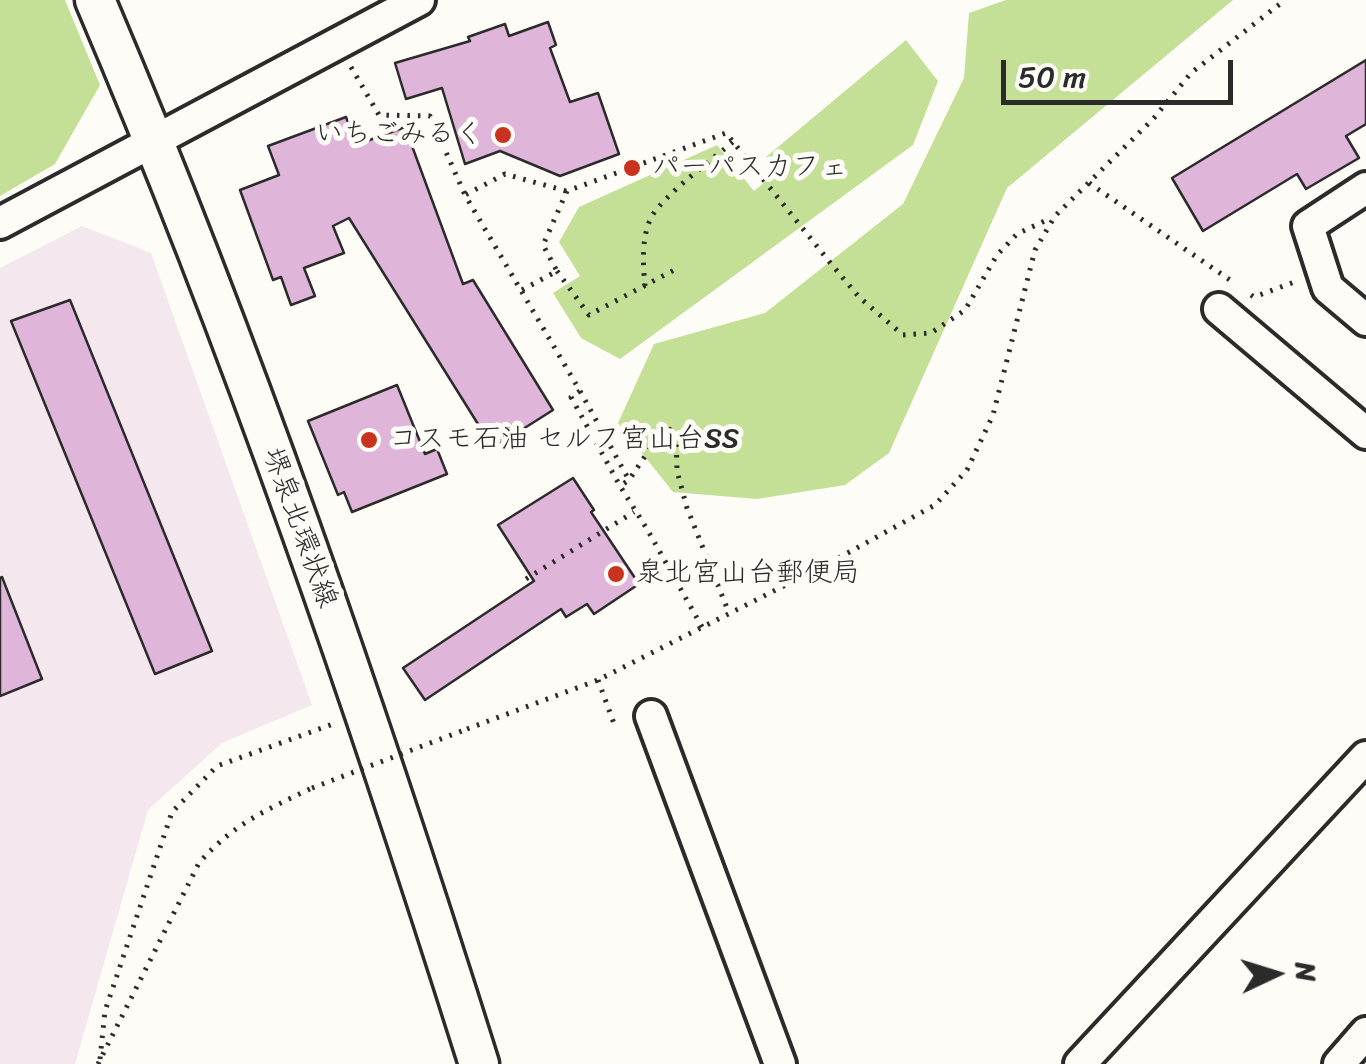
<!DOCTYPE html>
<meta charset="utf-8">
<style>
body{margin:0}
#map{position:relative;width:1366px;height:1064px;overflow:hidden;background:#fdfcf7;font-family:Sriracha,sans-serif}
canvas{display:block}
.north{position:absolute;left:1226px;top:924px;width:100px;height:100px;-webkit-text-stroke:8px #fdfcf7;paint-order:stroke;rotate:86deg;font-size:28px;font-weight:700;line-height:40px;text-align:center;color:#2b2b2b}
.north::after{content:'';display:block;margin:auto;width:35px;height:45px;background:#2b2b2b;clip-path:polygon(50% 0,100% 100%,50% 72%,0 100%)}
.scale{position:absolute;left:1001px;top:60px;width:232px;height:45px;box-sizing:border-box;border:5px solid #2b2b2b;border-top:0;padding-left:12px;font-size:30px;line-height:35px;white-space:nowrap;color:#2b2b2b;-webkit-text-stroke:8px #fdfcf7;paint-order:stroke}
</style>
<div id="map">
<canvas width="1366" height="1064"></canvas>
<div class="north">N</div>
<div class="scale">50 m</div>
</div>
<script>
const context = document.querySelector('canvas').getContext('2d');
context.lineJoin = 'round';
function fill(path, color) { context.fillStyle = color; context.fill(path, 'evenodd'); }
function stroke(path, color, width, dash) { context.strokeStyle = color; context.lineWidth = width; context.lineCap = dash ? 'butt' : 'round'; context.setLineDash(dash || []); context.stroke(path); }
function label(font, color, halo, rows, align = 'center') {
  context.font = font + ' Sriracha,"Klee One",sans-serif'; context.lineWidth = 10; context.setLineDash([]); context.textBaseline = 'middle'; context.strokeStyle = halo; context.fillStyle = color; for (const [text, x, y, turn = 0] of rows) {
    context.save(); context.translate(x, y); context.rotate((+turn || 0) * Math.PI / 180); context.textAlign = isNaN(turn) ? turn : align; if (halo) context.strokeText(text, 0, 0); context.fillText(text, 0, 0); context.restore();
  }
}
const built = new Path2D(`
 M 82,226 L 151,253 L 312,705 L 222,743 L 148,810 L 75,1064 L 0,1064 L 0,268 Z`);
const green = new Path2D(`
 M 0,0 L 65,0 L 100,85 L 55,164 L 0,196 Z
 M 1006,0 L 1233,0 L 1007,188 L 889,453 L 845,485 L 757,499 L 673,492 L 618,423 L 654,344 L 765,313 L 903,204 L 964,78 L 969,13 Z
 M 906,40 L 938,81 L 913,145 L 620,359 L 581,338 L 553,293 L 580,276 L 559,242 L 579,207 L 717,145 L 754,191 L 777,172 L 766,157 Z`);
const building = new Path2D(`
 M 548,22 L 556,45 L 550,48 L 570,102 L 598,93 L 619,154 L 560,176 L 500,151 L 465,164 L 442,88 L 406,99 L 395,63 L 470,41 L 468,37 L 505,24 L 509,36 Z
 M 1366,60 L 1366,124 L 1346,136 L 1359,158 L 1306,189 L 1297,174 L 1203,231 L 1172,178 Z
 M 346,117 L 356,145 L 405,127 L 463,284 L 473,280 L 553,410 L 493,448 L 349,218 L 333,226 L 344,253 L 304,268 L 315,296 L 291,305 L 281,277 L 273,280 L 240,190 L 279,175 L 268,146 Z
 M 70,300 L 212,651 L 155,674 L 11,321 Z
 M 397,385 L 425,454 L 437,449 L 447,474 L 352,512 L 344,492 L 338,495 L 308,421 Z
 M 573,478 L 594,510 L 591,512 L 639,584 L 594,614 L 587,604 L 566,617 L 561,609 L 425,700 L 403,668 L 534,581 L 498,525 Z
 M 2,577 L 42,679 L 0,696 L 0,578 Z`);
const path = new Path2D(`
 M 351,67 L 379,115 L 430,116 L 465,195
 M 1089,183 L 1230,280
 M 566,191 L 505,174 L 465,195 L 580,391 L 571,397 L 620,486
 M 557,271 L 589,315 L 678,268
 M 645,286 C 643,264 641,236 652,216 C 665,194 713,159 734,141
 M 522,290 L 557,271 L 543,245 L 567,191 L 726,133 L 832,265 L 859,297 L 903,335 L 931,333 L 965,310 L 997,255 L 1017,234 L 1051,218
 M 1251,295 L 1254,297 L 1297,281
 M 580,391 L 629,480
 M 526,579 L 634,512
 M 702,627 L 647,529 L 620,486 L 629,480 L 664,428 L 676,431 L 677,471 L 687,508 L 729,613
 M 598,680 L 616,729
 M 467,729 L 598,680 L 833,561 L 935,505 L 967,470 L 993,415 L 1035,250 L 1055,216 L 1154,118 L 1191,73 L 1285,0
 M 100,1059 L 105,1011 L 172,812 L 217,766 L 333,724
 M 98,1064 L 199,863 C 233,824 266,810 312,788`);
const minor = new Path2D(`
 M 1366,188 L 1308,226 L 1328,288 L 1366,320
 M 0,223 L 419,0
 M 1219,309 L 1366,433
 M 651,716 L 780,1064
 M 1080,1064 L 1366,757
 M 1339,1064 L 1366,1033`);
const major = new Path2D(`
 M 95,0 C 243,347 366,705 479,1064`);
const pathBridge = new Path2D(`
 M 312,788 L 467,729`);
const markers = [
 [503,135,10,"#c8321e"],
 [632,168,10,"#c8321e"],
 [369,440,10,"#c8321e"],
 [616,574,10,"#c8321e"]
];
const poiNames = [
 ["いちごみるく",483,135,"right"],
 ["パーパスカフェ",652,168],
 ["コスモ石油 セルフ宮山台SS",389,440],
 ["泉北宮山台郵便局",636,574]
];
const streetNames = [
 ["堺泉北環状線",299,528,70]
];
fill(built, '#f4e7ee');
fill(green, '#c4e097');
fill(building, '#e0b5da');
stroke(building, '#2b2b2b', 2.5);
stroke(minor, '#2b2b2b', 38);
stroke(major, '#2b2b2b', 45);
stroke(path, '#2b2b2b', 5, [2.5, 8]);
stroke(minor, '#fdfcf7', 30);
stroke(major, '#fdfcf7', 38);
stroke(pathBridge, '#2b2b2b', 5, [2.5, 8]);
for (const [x, y, r, color] of markers) { const dot = new Path2D(); dot.arc(x, y, r, 0, 2 * Math.PI); context.fillStyle = color; context.fill(dot); stroke(dot, '#fdfcf7', 4); }
label('28px', '#2b2b2b', '#fdfcf7', poiNames, 'left');
label('28px', '#2b2b2b', '#fdfcf7', streetNames);
</script>
